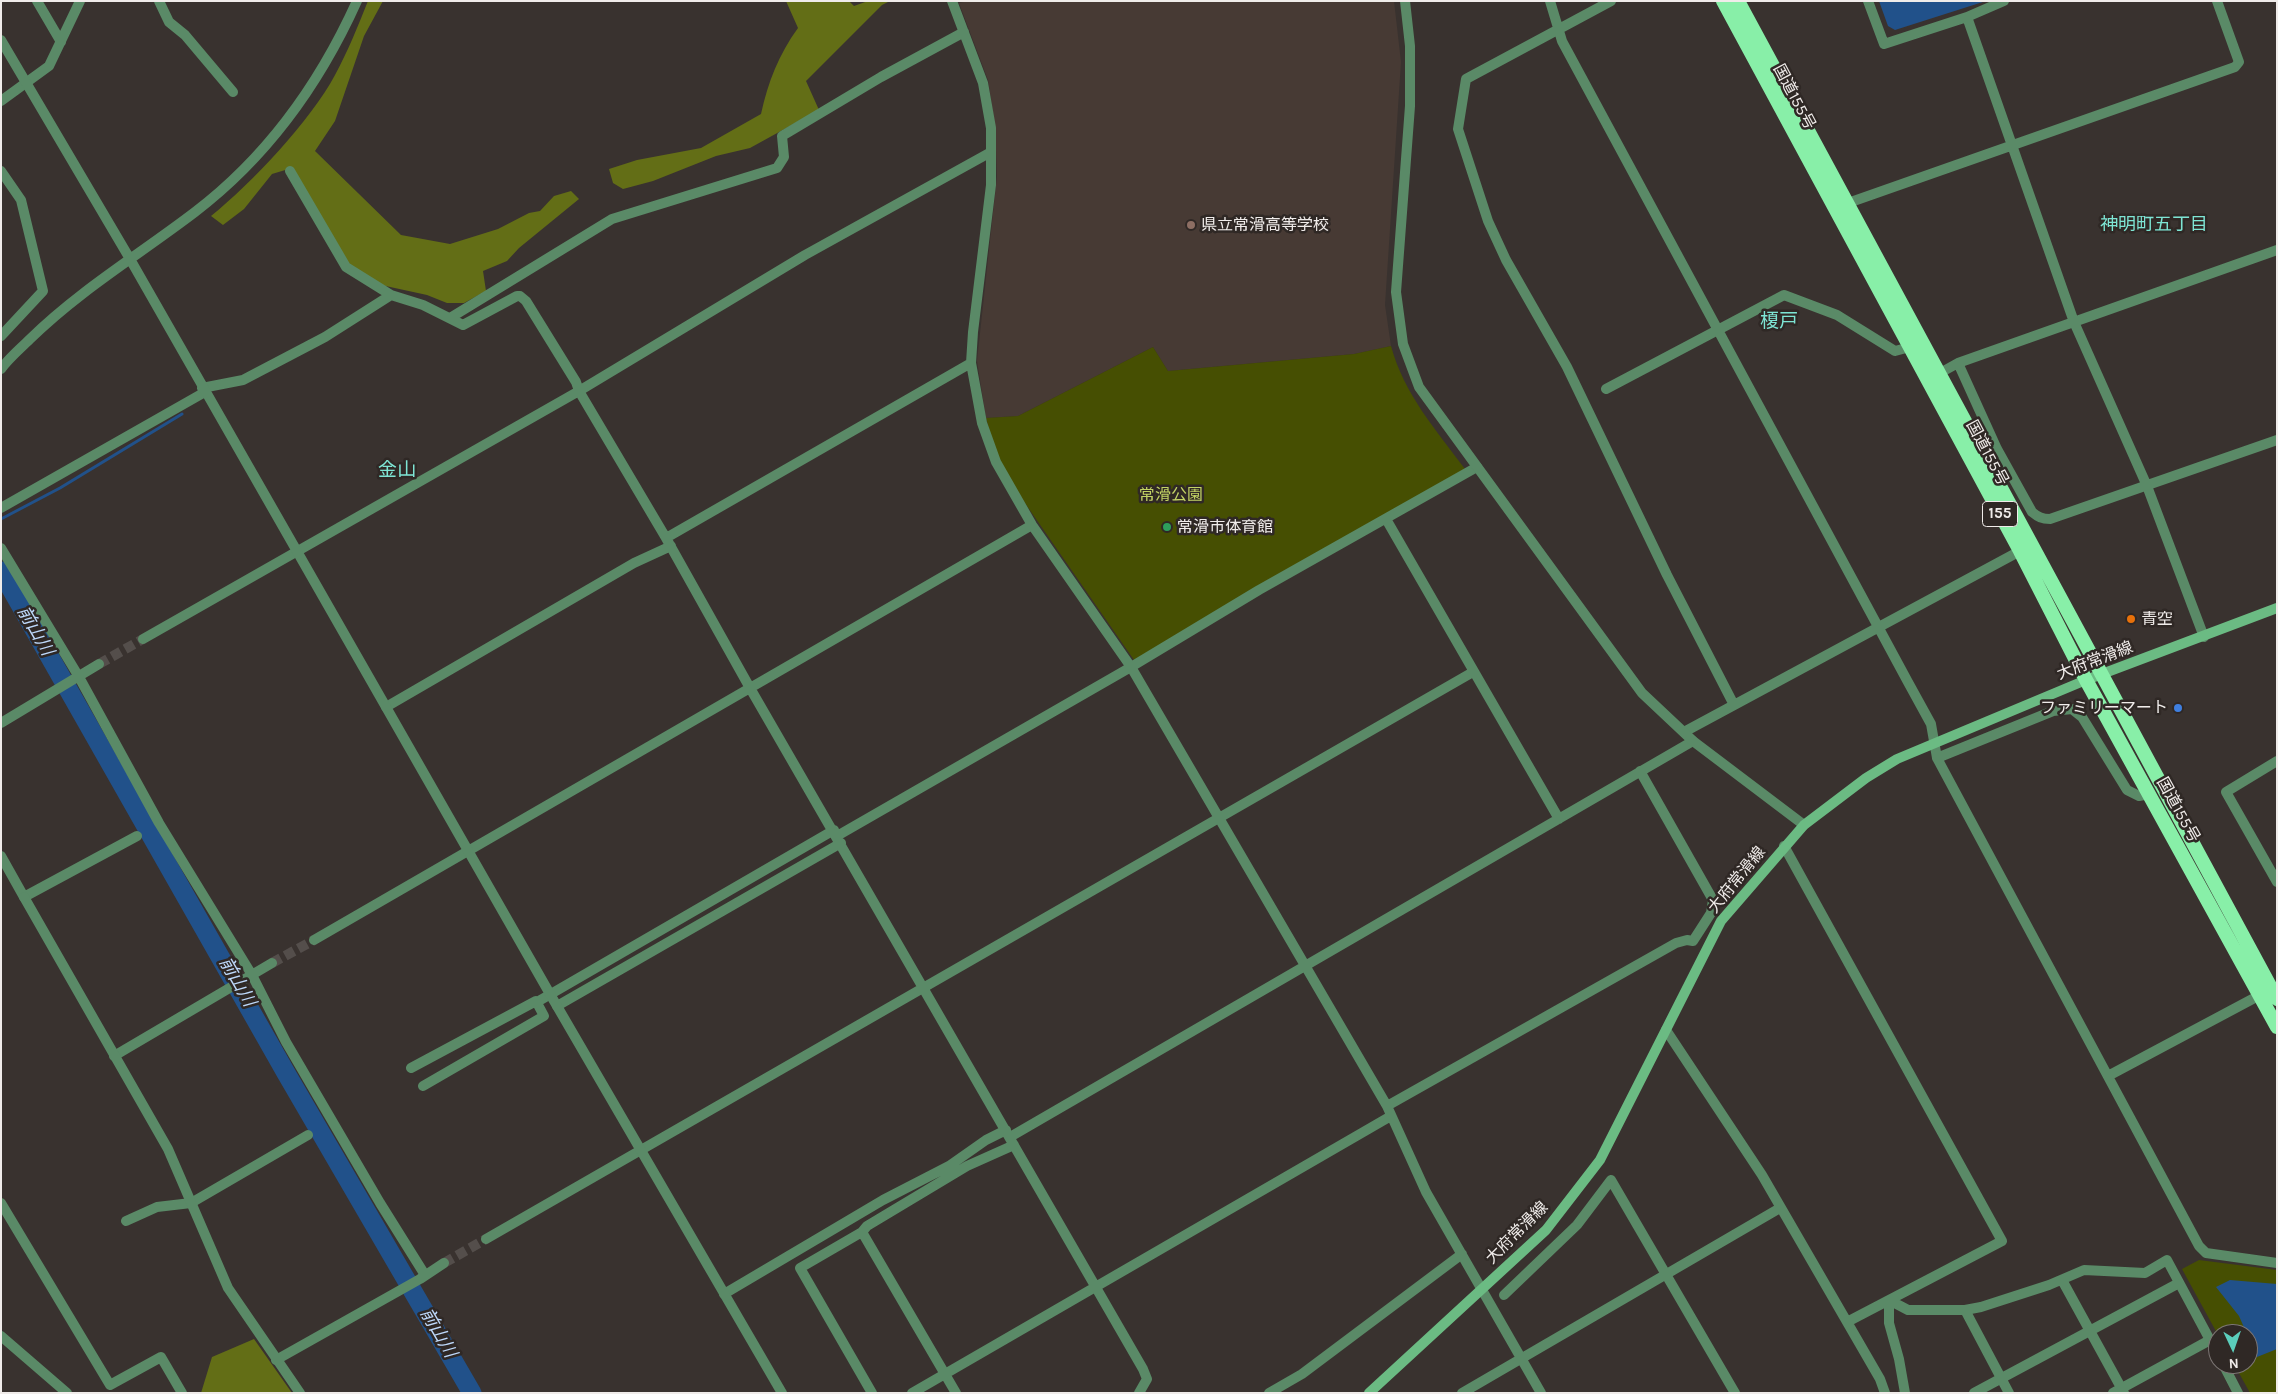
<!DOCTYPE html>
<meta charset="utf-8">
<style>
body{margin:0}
#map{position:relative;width:2278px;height:1394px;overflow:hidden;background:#39322f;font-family:Karla,sans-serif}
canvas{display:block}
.frame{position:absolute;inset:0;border:2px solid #f0ecea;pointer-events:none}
.north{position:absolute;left:2208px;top:1324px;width:50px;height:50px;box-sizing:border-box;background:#2f2825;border:1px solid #7c7674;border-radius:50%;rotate:177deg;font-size:14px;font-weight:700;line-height:20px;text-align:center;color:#f0ecea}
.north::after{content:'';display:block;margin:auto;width:18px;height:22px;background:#5bcebc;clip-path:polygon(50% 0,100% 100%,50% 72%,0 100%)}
</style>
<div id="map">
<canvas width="2278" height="1394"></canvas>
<div class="frame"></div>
<div class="north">N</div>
</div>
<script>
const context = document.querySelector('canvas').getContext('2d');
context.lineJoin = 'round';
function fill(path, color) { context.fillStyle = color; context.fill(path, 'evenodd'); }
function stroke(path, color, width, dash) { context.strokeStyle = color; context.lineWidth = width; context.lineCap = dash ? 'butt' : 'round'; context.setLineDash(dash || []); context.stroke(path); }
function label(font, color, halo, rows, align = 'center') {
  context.font = font + ' Karla,"Noto Sans JP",sans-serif'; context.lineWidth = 5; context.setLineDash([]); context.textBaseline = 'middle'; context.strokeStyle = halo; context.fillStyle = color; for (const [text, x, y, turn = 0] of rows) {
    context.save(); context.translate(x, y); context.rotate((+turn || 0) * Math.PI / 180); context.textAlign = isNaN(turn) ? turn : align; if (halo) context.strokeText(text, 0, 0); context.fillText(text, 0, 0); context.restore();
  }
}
const built = new Path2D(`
 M 968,1 L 1394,1 L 1401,62 L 1385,305 L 1391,346 L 1354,354 L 1168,371 L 1153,347 L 1018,416 L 986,418 L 977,361 L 997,176 L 995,126 L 988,80 L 959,3 Z`);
const green = new Path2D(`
 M 1391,346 C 1404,394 1436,430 1465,469 L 1134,660 L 1011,483 L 997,457 L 986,418 L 1018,416 L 1153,347 L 1168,371 L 1354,354 Z
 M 2199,1260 L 2277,1270 L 2277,1393 L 2250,1393 L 2234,1364 L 2248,1364 L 2248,1334 L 2218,1335 L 2182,1269 Z`);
const forest = new Path2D(`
 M 368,1 L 383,1 L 364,36 L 335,121 L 315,151 L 401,235 L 450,244 L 498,229 L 529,213 L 540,211 L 554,196 L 571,191 L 579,199 L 519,248 L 507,261 L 483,271 L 486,291 L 464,303 L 447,303 L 427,295 L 381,285 L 350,268 L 292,168 L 272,174 L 244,209 L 223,225 L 211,216 C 251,184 311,120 335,75 C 348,51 358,26 368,1 Z
 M 786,1 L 849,1 L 854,6 L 868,1 L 890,1 L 882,5 L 806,81 L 819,110 L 750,148 L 716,156 L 653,181 L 623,189 L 613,183 L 609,169 L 637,160 L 701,148 L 761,114 C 768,82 779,54 798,28 Z
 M 254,1339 L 292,1393 L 201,1393 L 212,1357 Z`);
const water = new Path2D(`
 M 1879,1 L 1986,1 L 1895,30 L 1888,26 Z
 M 2230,1280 L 2277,1284 L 2277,1349 L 2257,1357 L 2239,1316 L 2216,1287 Z`);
const stream = new Path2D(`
 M 1,519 L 60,488 L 182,414`);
const river = new Path2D(`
 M 1,571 L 286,1073 L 472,1393`);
const minorTunnel = new Path2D(`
 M 99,664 L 143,639
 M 272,963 L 314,940
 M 444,1263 L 486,1239`);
const minor = new Path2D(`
 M 37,1 L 61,42
 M 159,1 L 169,22 L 185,35 L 233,92
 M 952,1 L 983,83 L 991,128 L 991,185 L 973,332 L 971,363 L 982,423 L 996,462 L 1032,525 L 1131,667 L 1387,1106 L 1426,1192 L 1541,1393
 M 1550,1 L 1562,41 L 1908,682 L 1931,724 L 1937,758 L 2199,1246 L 2206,1253 L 2277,1263
 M 1611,1 L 1466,79 L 1458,129 L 1488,221 L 1506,260 L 1567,367 L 1667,575 L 1734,705
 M 1868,1 L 1884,44 L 1967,17 L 2004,1
 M 1967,17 L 2074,322 L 2147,486 L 2204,637
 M 1,101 L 49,66 L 80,1
 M 1,171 L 21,200 L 43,291 L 1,336
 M 290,171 L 346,267 L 391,295 L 423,305 L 463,325 L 517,296 L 520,296 L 526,301 L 576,382 L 579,391 L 666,538 L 750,688 L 1143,1369 L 1147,1379 L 1139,1393
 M 1848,203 L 2235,67 L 2239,62 L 2217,1
 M 450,318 L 612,219 L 777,168 L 784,157 L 782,136 L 881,77 L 964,32
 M 1958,363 L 1997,449 L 2032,512 C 2038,517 2042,519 2050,519 L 2277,440
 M 1940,373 L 1958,363 L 2277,250
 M 202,388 L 243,380 L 325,337 L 391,295
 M 1606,389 L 1784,295 L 1837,315 L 1895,351 L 1910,347
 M 1,508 L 205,392
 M 1386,519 L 1559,819
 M 666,538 L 971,363
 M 1,548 L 79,677 L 159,823 L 252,975 L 286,1042 L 380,1203 L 425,1275
 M 143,639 L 579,391 L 805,255 L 991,152
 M 386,707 L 634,563 L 671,546
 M 1,723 L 99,664
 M 1684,732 L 2020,551
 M 1937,758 L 2053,711 L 2072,709 L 2082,717 L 2127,790 L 2139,796 L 2149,794
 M 2277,761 L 2226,792 L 2277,882
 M 837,836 L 1131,667 L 1259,590 L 1477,467
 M 1784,846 L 2002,1241 L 1847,1322
 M 1,856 L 24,897 L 137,836
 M 314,940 L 1032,525
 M 537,1002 L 834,830
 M 557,1006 L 841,843
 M 1666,1030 L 1762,1175 L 1880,1379 L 1885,1393
 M 114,1056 L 272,963
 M 411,1068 L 536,1001 L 544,1016 L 423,1086
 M 2108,1076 L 2260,995
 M 1387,1106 L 1676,943 L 1687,940 L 1693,941 L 1711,913 L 1713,900 L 1640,771
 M 1010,1137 L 1693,741
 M 1,1203 L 110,1385 L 161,1357 L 182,1393
 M 126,1221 L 157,1207 L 191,1203 L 308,1135
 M 862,1232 L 956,1393
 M 486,1239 L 1473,672
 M 2062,1280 L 2124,1393
 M 724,1294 L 883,1200 L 949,1166 L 986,1140 L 1006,1130
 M 1504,1295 L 1577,1225 L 1611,1180 L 1735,1393
 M 1965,1310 L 2009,1393
 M 1,1336 L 67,1393
 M 276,1360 L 420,1279 L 444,1263
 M 2223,1364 L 2238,1393
 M 872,1393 L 800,1268 L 862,1232 L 867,1226 L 967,1166 L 1014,1145
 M 912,1393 L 1391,1116
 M 1269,1393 L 1302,1374 L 1462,1254
 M 1462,1393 L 1780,1208
 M 1905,1393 L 1899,1359 L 1889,1323 L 1889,1300 L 1908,1310 L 1965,1310 L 1981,1307 L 2049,1285 L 2084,1270 L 2145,1273 L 2167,1260 L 2218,1355
 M 1974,1393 L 2179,1283
 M 2113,1393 L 2210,1340`);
const tertiary = new Path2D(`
 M 1405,1 L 1410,46 L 1410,106 L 1396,292 L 1403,344 L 1419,387 L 1642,693 L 1693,741 L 1804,825
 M 1,40 L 130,259 L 550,994 L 782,1393
 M 1,369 C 9,358 20,349 30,339 C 80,290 140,254 195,212 C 267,157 320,83 357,1
 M 24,897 L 168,1149 L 228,1288 L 300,1393`);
const secondary = new Path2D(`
 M 1369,1393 L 1546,1230 L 1600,1160 L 1721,921 L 1804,825 L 1866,778 L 1897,759 L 2086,680 L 2277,608`);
const trunk = new Path2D(`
 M 1723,1 L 2020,551 L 2086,680 L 2277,1027
 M 1738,1 L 2277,999`);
const markers = [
 [1191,225,5,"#8d6e63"],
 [1167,527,5,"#2e9e5b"],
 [2131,619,5,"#e8710a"],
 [2178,708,5,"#3f7fe0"]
];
const shields = [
 [2000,514,35]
];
const shieldNames = [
 ["155",2000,514]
];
const streetNames = [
 ["国道155号",1794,97,62],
 ["国道155号",1987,453,62],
 ["大府常滑線",2095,661,-21],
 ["国道155号",2178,810,61],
 ["大府常滑線",1737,880,-51],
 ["大府常滑線",1517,1233,-45]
];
const poiNames = [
 ["県立常滑高等学校",1201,225],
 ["常滑市体育館",1177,527],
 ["青空",2141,619],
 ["ファミリーマート",2168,708,"right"]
];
const parkNames = [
 ["常滑公園",1171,495]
];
const neighbourhoodNames = [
 ["神明町五丁目",2154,225]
];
const waterNames = [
 ["前山川",35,631,60],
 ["前山川",237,982,60],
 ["前山川",438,1333,60]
];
const quarterNames = [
 ["榎戸",1779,322],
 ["金山",397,471]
];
fill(built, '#473a34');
fill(green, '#464f02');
fill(forest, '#636e16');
fill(water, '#21518a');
stroke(stream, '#21518a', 3);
stroke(river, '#21518a', 19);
stroke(minorTunnel, '#544e4b', 10, [10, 5]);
stroke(minor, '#5a8a67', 10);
stroke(tertiary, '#5a8a67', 10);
stroke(secondary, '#6bbb83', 10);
stroke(trunk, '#88efa8', 14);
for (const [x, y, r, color] of markers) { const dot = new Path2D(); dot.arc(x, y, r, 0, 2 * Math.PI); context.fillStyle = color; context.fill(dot); stroke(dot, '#2f2825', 2); }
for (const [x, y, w] of shields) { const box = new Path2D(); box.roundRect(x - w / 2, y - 12.5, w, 25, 4); context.fillStyle = '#2f2825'; context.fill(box); stroke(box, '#f0ecea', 1); }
label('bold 15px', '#f0ecea', null, shieldNames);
label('16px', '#f0ecea', '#2f2825', streetNames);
label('16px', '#f0ecea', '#2f2825', poiNames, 'left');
label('16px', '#c2d364', '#2f2825', parkNames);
label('18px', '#7ee5d4', '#2f2825', neighbourhoodNames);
label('italic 18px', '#bed9fb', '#2f2825', waterNames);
label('19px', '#7ee5d4', '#2f2825', quarterNames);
</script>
